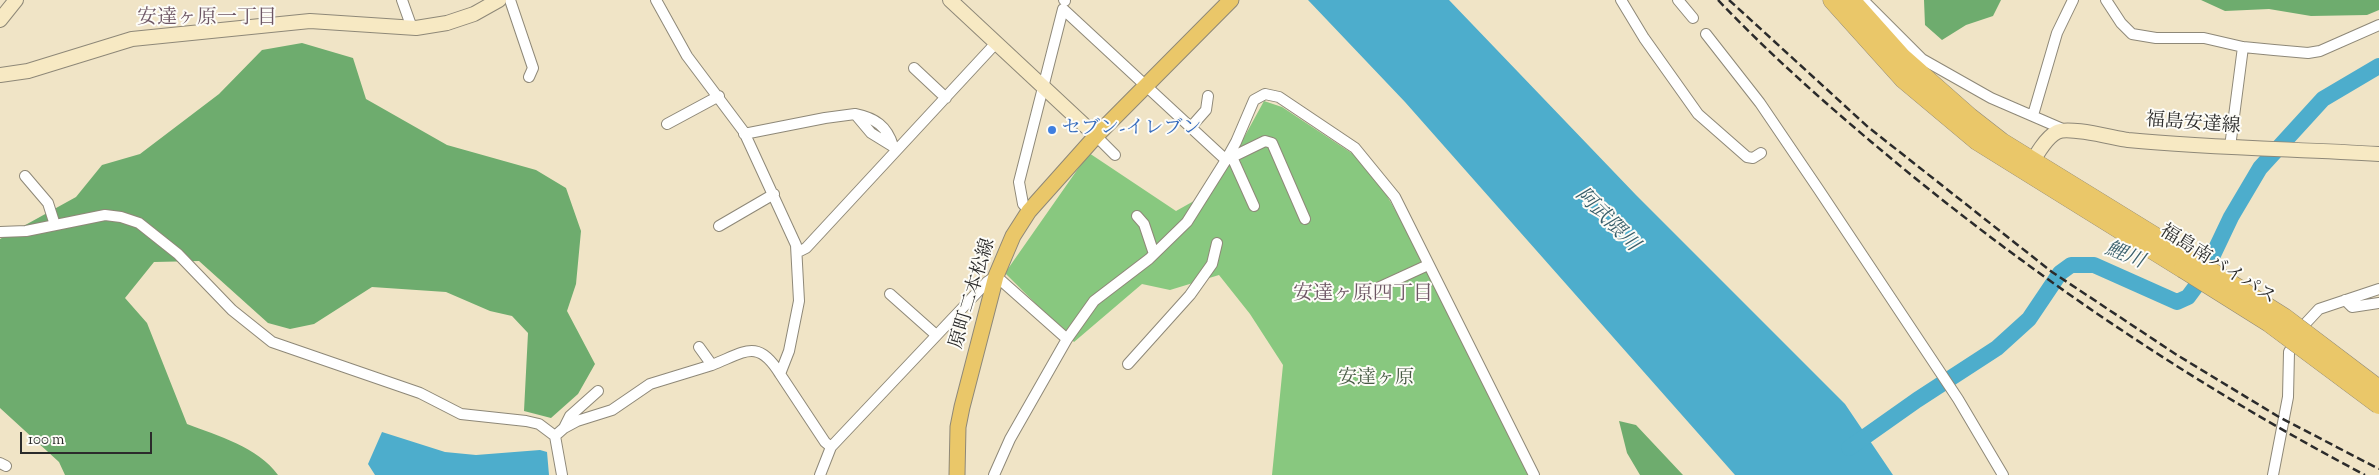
<!DOCTYPE html>
<meta charset="utf-8">
<style>
body{margin:0}
#map{position:relative;width:2379px;height:475px;overflow:hidden;background:#f0e4c6;font-family:"Sorts Mill Goudy",serif}
canvas{display:block}
.scale{position:absolute;left:20px;top:432px;width:132px;height:22px;box-sizing:border-box;border:2px solid #2b2b2b;border-top:0;padding-left:6px;font-size:15px;line-height:18px;white-space:nowrap;color:#2b2b2b;-webkit-text-stroke:4px #fdfcf7;paint-order:stroke}
</style>
<div id="map">
<canvas width="2379" height="475"></canvas>
<div class="scale">100 m</div>
</div>
<script>
const context = document.querySelector('canvas').getContext('2d');
context.lineJoin = 'round';
function fill(path, color) { context.fillStyle = color; context.fill(path, 'evenodd'); }
function stroke(path, color, width, dash) { context.strokeStyle = color; context.lineWidth = width; context.lineCap = dash ? 'butt' : 'round'; context.setLineDash(dash || []); context.stroke(path); }
function label(font, color, halo, rows, align = 'center') {
  context.font = font + ' "Sorts Mill Goudy","Noto Serif JP",serif'; context.lineWidth = 4; context.setLineDash([]); context.textBaseline = 'middle'; context.strokeStyle = halo; context.fillStyle = color; for (const [text, x, y, turn = 0] of rows) {
    context.save(); context.translate(x, y); context.rotate((+turn || 0) * Math.PI / 180); context.textAlign = isNaN(turn) ? turn : align; if (halo) context.strokeText(text, 0, 0); context.fillText(text, 0, 0); context.restore();
  }
}
const green = new Path2D(`
 M 1264,101 L 1282,107 L 1356,156 L 1386,194 L 1415,245 L 1531,475 L 1272,475 L 1283,365 L 1250,314 L 1219,275 L 1170,290 L 1142,284 L 1074,342 L 1005,273 L 1089,153 L 1176,211 L 1210,192 L 1230,163 Z`);
const forest = new Path2D(`
 M 1924,0 L 2001,0 L 1993,16 L 1966,25 L 1942,40 L 1925,25 Z
 M 2201,0 L 2379,0 L 2379,10 L 2367,15 L 2311,16 L 2269,9 L 2225,11 Z
 M 302,43 L 353,58 L 366,99 L 447,145 L 536,170 L 566,188 L 581,231 L 576,284 L 567,311 L 595,364 L 578,394 L 551,418 L 524,411 L 528,333 L 512,316 L 490,311 L 446,292 L 372,287 L 314,324 L 290,329 L 268,323 L 199,261 L 154,262 L 125,298 L 147,323 L 187,424 C 218,436 258,447 278,475 L 65,475 L 59,462 L 0,408 L 0,239 L 76,197 L 102,165 L 140,154 L 219,94 L 262,50 Z
 M 1619,421 L 1636,425 L 1683,475 L 1640,475 L 1627,453 Z`);
const water = new Path2D(`
 M 1308,0 L 1449,0 L 1636,195 L 1845,404 L 1893,475 L 1735,475 L 1405,102 Z
 M 382,432 L 445,452 L 476,455 L 540,450 L 547,452 L 549,475 L 375,475 L 368,464 Z`);
const river = new Path2D(`
 M 1849,448 L 1917,400 L 1997,348 L 2029,319 L 2060,273 L 2071,265 L 2094,265 L 2177,302 L 2188,297 L 2202,278 L 2231,217 L 2260,168 L 2323,99 L 2379,66`);
const street = new Path2D(`
 M 402,0 L 412,28
 M 510,0 L 533,68 L 529,77
 M 656,0 L 687,56 L 744,132 L 796,245 L 799,301 L 789,351 L 780,374 L 825,442 L 831,447
 M 1064,0 L 1065,1
 M 1621,0 L 1644,38 L 1698,114 L 1747,157 L 1753,158 L 1761,153
 M 1678,0 L 1693,18
 M 1863,0 L 1922,59 L 1991,98 L 2065,130
 M 2106,0 L 2121,23 L 2132,34 L 2156,38 L 2204,38 L 2243,47 L 2274,50 L 2308,53 L 2320,51 L 2379,25
 M 1706,34 L 1760,103 L 1819,190 L 1958,399 L 2003,475
 M 914,68 L 946,98
 M 855,114 C 875,118 887,126 893,146
 M 2033,115 L 2057,33 L 2073,0
 M 667,124 L 719,96
 M 1190,128 L 1206,110 L 1208,96
 M 744,134 L 825,118 L 855,114 L 871,133 L 897,149
 M 1096,136 L 1115,155
 M 2230,147 L 2243,47
 M 1232,157 L 1254,206
 M 25,176 L 48,203 L 55,225
 M 1029,211 L 1023,204 L 1019,182 L 1063,9 L 1226,160 L 1236,142 L 1254,100 L 1265,94 L 1279,97 L 1355,148 L 1395,197 L 1534,475
 M 1137,216 L 1144,224 L 1154,254
 M 719,226 L 774,194
 M 0,232 L 26,231 L 105,215 L 121,217 L 139,223 L 178,254 L 232,310 L 272,342 L 420,393 L 461,414 L 526,421 L 539,424 L 555,436 L 562,475
 M 798,252 L 806,248 L 996,43
 M 1369,292 L 1428,265
 M 890,294 L 935,334
 M 2345,300 L 2352,307 L 2379,303
 M 699,347 L 712,365 C 745,352 758,338 780,374
 M 1128,364 L 1190,295 L 1212,264 L 1217,243
 M 564,428 L 570,416 L 598,391
 M 555,436 L 564,428 L 577,421 L 612,410 L 650,384 L 712,365
 M 0,463 L 6,466
 M 820,475 L 831,447 L 987,282 L 996,276 L 1067,339
 M 994,475 L 1010,439 L 1067,339 L 1094,301 L 1149,259 L 1187,222 L 1226,160 L 1265,141 L 1272,143 L 1305,219
 M 2273,475 L 2288,397 L 2289,352 L 2305,324 L 2319,309 L 2379,289`);
const secondary = new Path2D(`
 M 950,0 L 1096,136
 M 0,20 L 16,0
 M 0,75 L 28,71 L 132,39 L 310,21 L 416,28 L 447,23 L 474,14 L 499,0
 M 2029,168 C 2035,157 2045,138 2057,132 C 2069,126 2113,138 2128,140 C 2211,148 2295,149 2379,154`);
const primary = new Path2D(`
 M 957,475 L 958,427 L 962,407 L 996,276 L 1013,236 L 1029,211 L 1096,136 L 1231,0`);
const highway = new Path2D(`
 M 1832,0 L 1903,79 L 1977,141 L 2183,269
 M 1851,0 L 1902,57 L 1970,117 L 2002,142 L 2192,259`);
const rail = new Path2D(`
 M 1718,0 C 1777,62 1843,119 1910,174 C 2053,290 2202,389 2365,475
 M 1729,0 L 1868,127 L 2052,272 L 2177,355 L 2279,417 L 2379,469`);
const highwayBridge = new Path2D(`
 M 2192,259 L 2284,317 L 2379,389
 M 2183,269 L 2269,323 L 2379,405`);
const markers = [
 [1052,130,5,"#3f7fe0"]
];
const streetNames = [
 ["福島安達線",2193,125,4],
 ["福島南バイパス",2217,266,32],
 ["原町二本松線",974,294,-73]
];
const shopNames = [
 ["セブン-イレブン",1062,130]
];
const parkNames = [
 ["安達ヶ原",1376,380]
];
const neighbourhoodNames = [
 ["安達ヶ原一丁目",207,20],
 ["安達ヶ原四丁目",1363,296]
];
const waterNames = [
 ["阿武隈川",1606,221,45],
 ["鯉川",2124,257,22]
];
fill(green, '#88c87f');
fill(forest, '#6eac6e');
fill(water, '#4dadcc');
stroke(river, '#4dadcc', 16);
stroke(street, '#8e8878', 12);
stroke(secondary, '#8e8878', 16);
stroke(primary, '#8e8878', 17);
stroke(highway, '#8e8878', 19);
stroke(street, '#fff', 10);
stroke(secondary, '#f7e9c3', 14);
stroke(primary, '#eac769', 15);
stroke(highway, '#eac769', 18);
stroke(rail, '#2b2b2b', 2.5, [8, 4]);
stroke(highwayBridge, '#8e8878', 19, []);
stroke(highwayBridge, '#eac769', 18);
for (const [x, y, r, color] of markers) { const dot = new Path2D(); dot.arc(x, y, r, 0, 2 * Math.PI); context.fillStyle = color; context.fill(dot); stroke(dot, '#fdfcf7', 2); }
label('19px', '#2b2b2b', '#fdfcf7', streetNames);
label('19px', '#366cbe', '#fdfcf7', shopNames, 'left');
label('19px', '#475a44', '#fdfcf7', parkNames);
label('20px', '#6c5563', '#fdfcf7', neighbourhoodNames);
label('italic 20px', '#395f6b', '#fdfcf7', waterNames);
</script>
